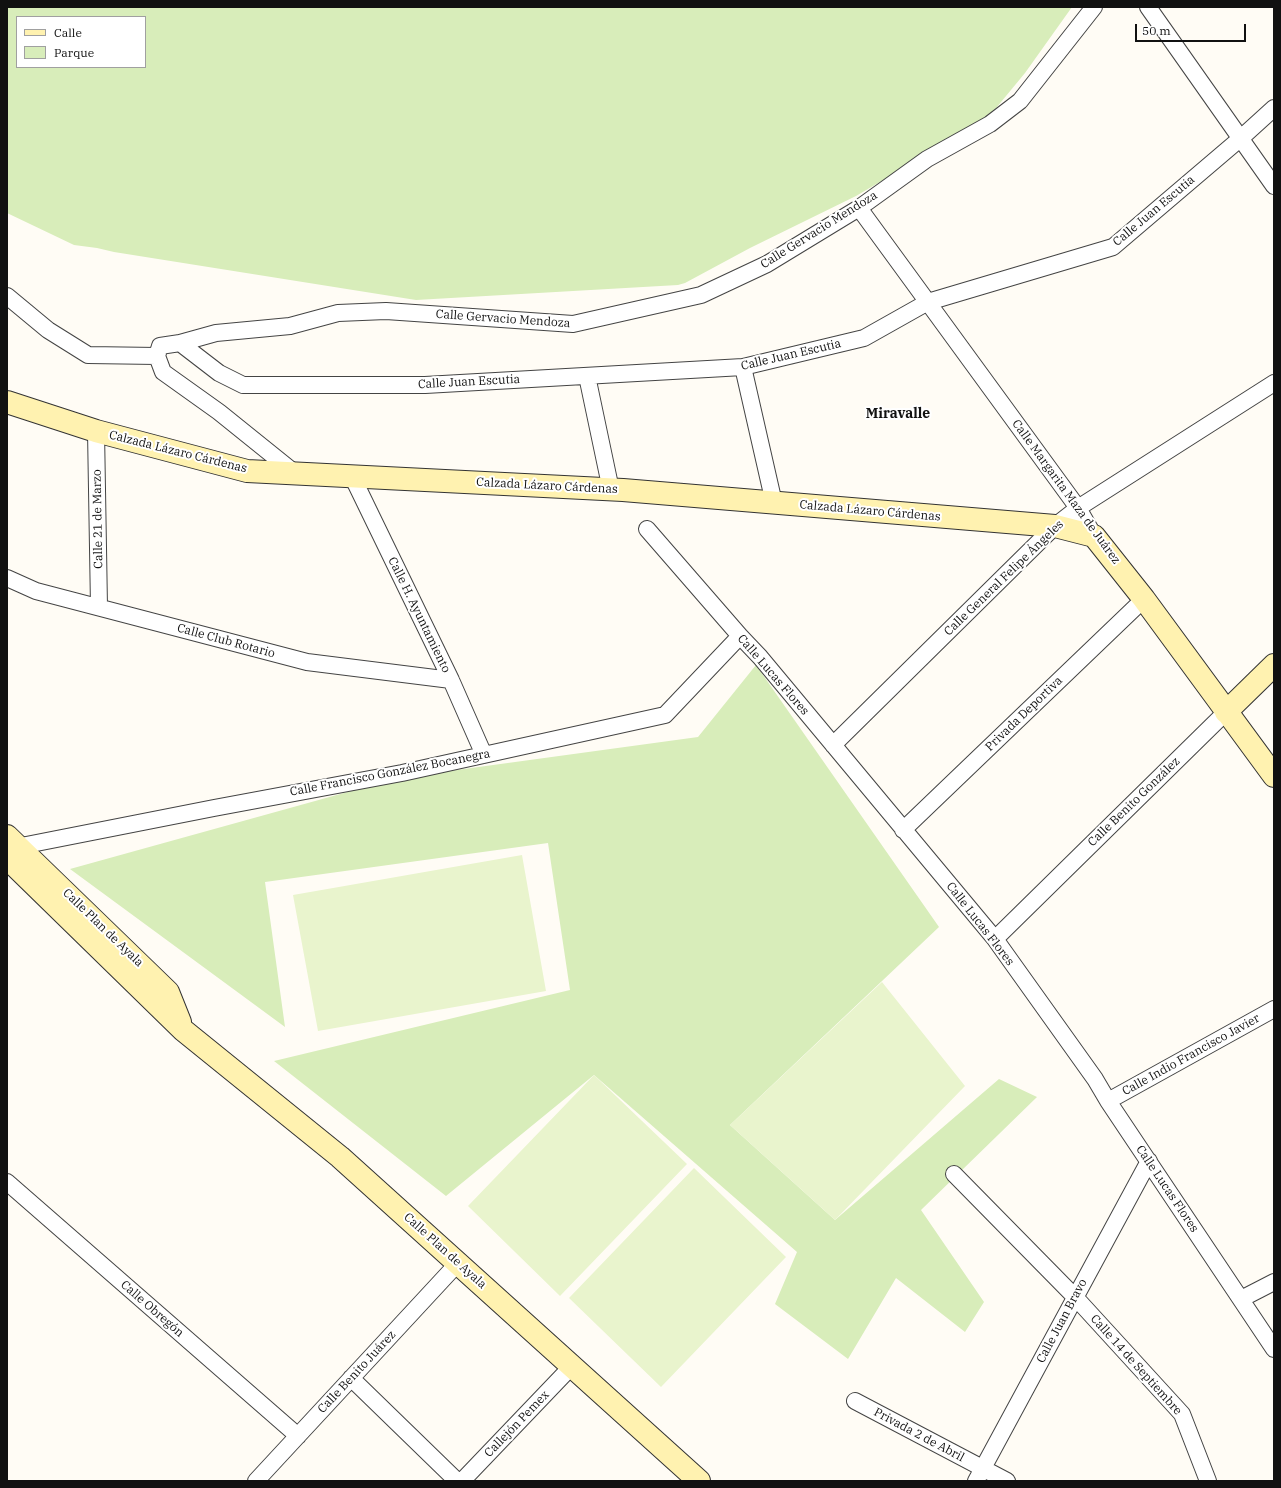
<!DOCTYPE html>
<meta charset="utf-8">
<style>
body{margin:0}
#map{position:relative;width:1281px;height:1488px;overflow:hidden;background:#fffcf5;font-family:"IBM Plex Serif",serif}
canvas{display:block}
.frame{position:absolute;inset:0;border:8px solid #111;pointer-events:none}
.legend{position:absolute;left:16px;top:16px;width:130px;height:52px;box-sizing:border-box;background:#fff;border:1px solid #a0a0a0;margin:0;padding:5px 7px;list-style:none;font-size:12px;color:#111}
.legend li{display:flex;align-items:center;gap:8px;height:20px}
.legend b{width:20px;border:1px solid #a0a0a0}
.scale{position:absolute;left:1135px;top:24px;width:111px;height:18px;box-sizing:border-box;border:2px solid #111;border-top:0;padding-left:5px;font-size:12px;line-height:14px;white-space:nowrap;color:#111;-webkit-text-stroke:3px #fff;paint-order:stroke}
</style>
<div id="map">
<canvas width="1281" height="1488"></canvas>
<div class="frame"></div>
<ul class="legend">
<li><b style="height:5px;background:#fff2b0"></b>Calle</li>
<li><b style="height:11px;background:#d8edba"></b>Parque</li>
</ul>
<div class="scale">50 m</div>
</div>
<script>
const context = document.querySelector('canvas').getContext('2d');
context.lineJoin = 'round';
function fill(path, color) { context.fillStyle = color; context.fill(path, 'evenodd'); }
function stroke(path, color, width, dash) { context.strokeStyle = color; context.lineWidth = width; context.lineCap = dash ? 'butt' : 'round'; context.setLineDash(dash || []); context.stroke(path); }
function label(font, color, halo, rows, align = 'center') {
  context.font = font + ' "IBM Plex Serif",serif'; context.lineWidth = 4; context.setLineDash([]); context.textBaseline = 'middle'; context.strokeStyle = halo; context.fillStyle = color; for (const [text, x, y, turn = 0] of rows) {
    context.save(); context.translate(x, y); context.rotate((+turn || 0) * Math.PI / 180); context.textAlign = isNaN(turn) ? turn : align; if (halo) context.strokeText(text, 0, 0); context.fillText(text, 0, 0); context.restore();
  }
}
const green = new Path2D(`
 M 7,7 L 1072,7 L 1025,73 L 987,119 L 856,196 L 750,248 L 685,283 L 678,285 L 416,300 L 114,252 L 97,248 L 74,245 L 7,213 ZM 17,17 L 145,17 L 145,67 L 17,67 Z
 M 756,665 L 939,927 L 730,1125 L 835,1220 L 999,1079 L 1037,1097 L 921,1210 L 984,1302 L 965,1332 L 896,1278 L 848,1359 L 775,1304 L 797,1252 L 594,1075 L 446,1196 L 274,1061 L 570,990 L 548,843 L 265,882 L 285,1027 L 70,869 L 398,778 L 698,737 Z`);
const pitch = new Path2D(`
 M 522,855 L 546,991 L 318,1031 L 293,895 Z
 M 882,982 L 965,1086 L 835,1220 L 730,1125 Z
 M 594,1075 L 687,1164 L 560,1296 L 468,1206 Z
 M 694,1168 L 786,1257 L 661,1387 L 569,1298 Z`);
const street = new Path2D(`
 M 1148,7 L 1274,186
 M 859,208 L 1078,508 L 1094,536
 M 7,296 L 48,330 L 88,355 L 157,356 L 160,346 L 180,343 L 216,333 L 290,326 L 338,313 L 386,311 L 573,324 L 701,295 L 767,264 L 859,208 L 927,159 L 990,124 L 1020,101 L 1094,7
 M 180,343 L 219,373 L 243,385 L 425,385 L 743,367 L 864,338 L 928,302 L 1113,247 L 1241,138 L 1274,108
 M 157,356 L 163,372 L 219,412 L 296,474
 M 743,367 L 774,503
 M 587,376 L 611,490
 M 96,431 L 99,607
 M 352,476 L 451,680 L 484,755
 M 647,529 L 740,636 L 760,657 L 995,939 L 1095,1079 L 1108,1101 L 1274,1349
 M 7,578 L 36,591 L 307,662 L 451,680
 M 833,745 L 1055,526 L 1078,508 L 1274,383
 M 903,830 L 1144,599
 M 11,848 L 214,808 L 402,773 L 665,715 L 740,636
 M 995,939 L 1226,712
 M 1108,1101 L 1274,1009
 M 954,1174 L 1075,1297 L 1182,1414 L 1208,1481
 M 7,1182 L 298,1436
 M 1241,1299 L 1274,1282
 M 351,1378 L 457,1481
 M 855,1401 L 1007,1481
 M 256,1481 L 458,1263
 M 462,1481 L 572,1366
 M 976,1481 L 1149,1161`);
const secondary = new Path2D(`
 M 7,402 L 96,431 L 247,471 L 623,490 L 1055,526 L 1094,536 L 1144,599 L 1274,776
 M 1226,712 L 1274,665
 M 7,836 L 168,992 L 180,1022
 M 7,858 L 183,1030 L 340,1157 L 699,1481`);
const streetNames = [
 ["Calle Juan Escutia",1154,211,-40],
 ["Calle Gervacio Mendoza",819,230,-32],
 ["Calle Gervacio Mendoza",503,319,4],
 ["Calle Juan Escutia",791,355,-13],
 ["Calle Juan Escutia",469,382,-3],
 ["Calzada Lázaro Cárdenas",178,452,14],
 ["Calzada Lázaro Cárdenas",547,486,3],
 ["Calle Margarita Maza de Juárez",1066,492,54],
 ["Calzada Lázaro Cárdenas",870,511,5],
 ["Calle 21 de Marzo",98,519,-91],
 ["Calle General Felipe Ángeles",1004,578,-44],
 ["Calle H. Ayuntamiento",419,615,64],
 ["Calle Club Rotario",226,641,15],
 ["Calle Lucas Flores",773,675,49],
 ["Privada Deportiva",1024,714,-44],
 ["Calle Francisco González Bocanegra",390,773,-11],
 ["Calle Benito González",1134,802,-44],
 ["Calle Lucas Flores",980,924,52],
 ["Calle Plan de Ayala",103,928,44],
 ["Calle Indio Francisco Javier",1191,1055,-29],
 ["Calle Lucas Flores",1167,1189,56],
 ["Calle Plan de Ayala",445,1251,42],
 ["Calle Obregón",152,1309,41],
 ["Calle Juan Bravo",1062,1321,-62],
 ["Calle 14 de Septiembre",1136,1365,48],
 ["Calle Benito Juárez",357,1372,-47],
 ["Callejón Pemex",517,1424,-46],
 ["Privada 2 de Abril",919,1435,28]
];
const quarterNames = [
 ["Miravalle",898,414]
];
fill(green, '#d8edba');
fill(pitch, '#e9f4cd');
stroke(street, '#444', 18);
stroke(secondary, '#333', 24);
stroke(street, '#fff', 16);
stroke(secondary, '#fff2b0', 22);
label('12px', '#111', '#fff', streetNames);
label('bold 14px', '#111', '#fff', quarterNames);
</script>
